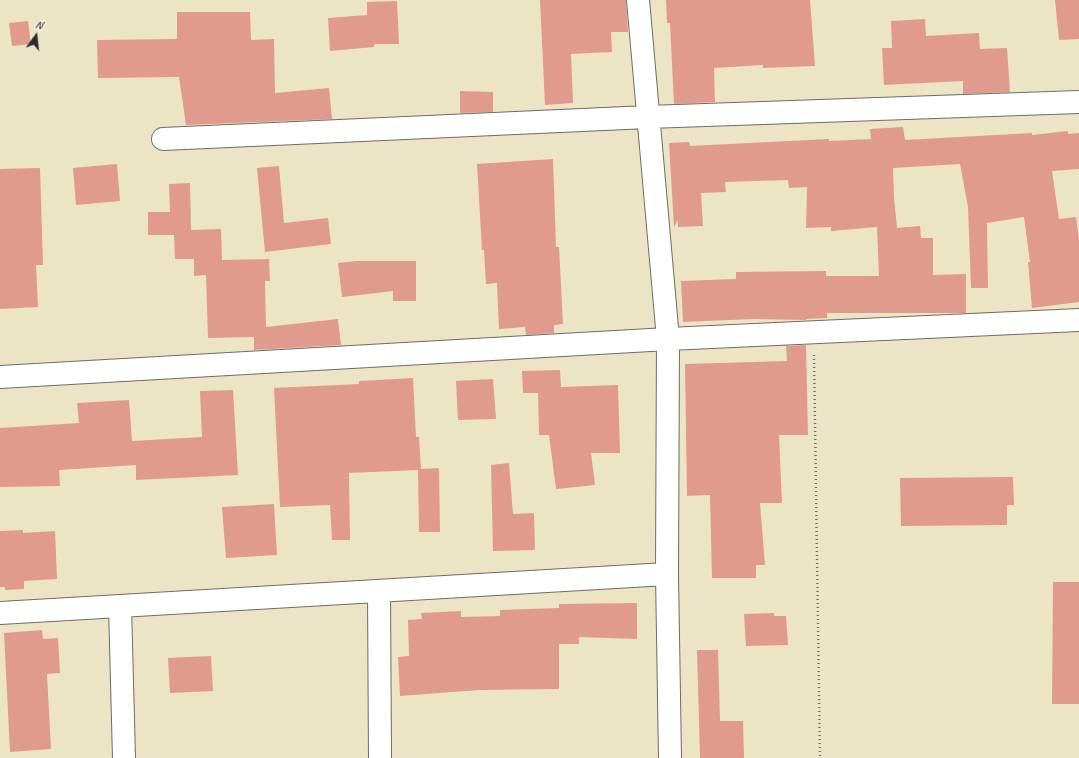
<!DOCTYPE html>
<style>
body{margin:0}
#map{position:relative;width:1079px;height:758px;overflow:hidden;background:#ece5c5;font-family:Caveat,sans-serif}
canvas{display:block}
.north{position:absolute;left:16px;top:16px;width:40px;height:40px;-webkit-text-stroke:3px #fcf5e5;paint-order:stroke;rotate:15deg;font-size:11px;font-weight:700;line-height:16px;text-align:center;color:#2b2b2b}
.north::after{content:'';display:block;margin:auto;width:14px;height:18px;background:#2b2b2b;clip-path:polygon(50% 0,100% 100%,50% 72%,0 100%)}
</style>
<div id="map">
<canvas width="1079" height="758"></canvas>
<div class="north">N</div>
</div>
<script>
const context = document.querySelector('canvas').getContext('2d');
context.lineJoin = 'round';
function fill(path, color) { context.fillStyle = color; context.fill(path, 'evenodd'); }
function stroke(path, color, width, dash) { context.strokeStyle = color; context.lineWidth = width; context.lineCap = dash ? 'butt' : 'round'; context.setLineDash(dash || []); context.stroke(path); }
const building = new Path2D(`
 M 540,0 L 626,0 L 628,32 L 611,32 L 612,52 L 571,54 L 573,103 L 545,105 Z
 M 666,0 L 810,0 L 815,66 L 763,68 L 763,65 L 714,68 L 715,102 L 674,104 L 670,23 L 667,23 Z
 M 1055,0 L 1079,0 L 1079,39 L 1059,40 Z
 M 397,1 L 399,44 L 374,44 L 374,47 L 330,51 L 328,18 L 367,15 L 367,2 Z
 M 177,12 L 250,12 L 251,40 L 274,39 L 275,93 L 329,88 L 332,119 L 186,125 L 179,77 L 98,78 L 97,40 L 177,39 Z
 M 925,19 L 926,36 L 979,33 L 980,49 L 1007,48 L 1010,92 L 963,94 L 963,81 L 884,85 L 882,48 L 892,48 L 891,21 Z
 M 28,21 L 31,44 L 12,46 L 9,23 Z
 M 460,91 L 493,92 L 493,112 L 460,113 Z
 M 903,127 L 905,140 L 1032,133 L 1032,135 L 1068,131 L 1068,134 L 1079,133 L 1079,169 L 1052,171 L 1059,219 L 1076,217 L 1079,239 L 1079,302 L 1032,308 L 1028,262 L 1030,262 L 1024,217 L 987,223 L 988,288 L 971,288 L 968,207 L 960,164 L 893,168 L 894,198 L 897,228 L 920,226 L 921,238 L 933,238 L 933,275 L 966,274 L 966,313 L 827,313 L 827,318 L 806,319 L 806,320 L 753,319 L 683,322 L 681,281 L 736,279 L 736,272 L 826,271 L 826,276 L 879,276 L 877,227 L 831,231 L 831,227 L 806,228 L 807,187 L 789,188 L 788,180 L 725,182 L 726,192 L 701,193 L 703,226 L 678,227 L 678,220 L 674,227 L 669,143 L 689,142 L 690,146 L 829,139 L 829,141 L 871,139 L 870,129 Z
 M 553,159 L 556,247 L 559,247 L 563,324 L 554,325 L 554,333 L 526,335 L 525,327 L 499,329 L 497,283 L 486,284 L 484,250 L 482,250 L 477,164 Z
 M 117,164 L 120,201 L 76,205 L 73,168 Z
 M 279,166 L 284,223 L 328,218 L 331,244 L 265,252 L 257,168 Z
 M 40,168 L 43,265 L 36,265 L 38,307 L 0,309 L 0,169 Z
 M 190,183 L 191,230 L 221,229 L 222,260 L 269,259 L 270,281 L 265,281 L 266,327 L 338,319 L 341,345 L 254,350 L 254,337 L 208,338 L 206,275 L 194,276 L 194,259 L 175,259 L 174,235 L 148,235 L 148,212 L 170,212 L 169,184 Z
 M 357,261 L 416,261 L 416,301 L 393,301 L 393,291 L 342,297 L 338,263 Z
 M 806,345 L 808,435 L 779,435 L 782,503 L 760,503 L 765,565 L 756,565 L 756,578 L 712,578 L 710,495 L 687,496 L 685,364 L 787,361 L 786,346 Z
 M 560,370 L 561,387 L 618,385 L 620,453 L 591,453 L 595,485 L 556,489 L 549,435 L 539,435 L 538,393 L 523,393 L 522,371 Z
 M 413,378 L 416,437 L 419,437 L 421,469 L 439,468 L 440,532 L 419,532 L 418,470 L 349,473 L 350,540 L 332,540 L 330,505 L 280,507 L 274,388 L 359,384 L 359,381 Z
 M 493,379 L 496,419 L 458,420 L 456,381 Z
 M 233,390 L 238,475 L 136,480 L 136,465 L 59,470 L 60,486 L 0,487 L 0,428 L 79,423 L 77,403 L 129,400 L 132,441 L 202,437 L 200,391 Z
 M 509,463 L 513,514 L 534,513 L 535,550 L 493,551 L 491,465 Z
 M 1013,477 L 1014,505 L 1007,505 L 1007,525 L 901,526 L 900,478 Z
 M 274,504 L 277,555 L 226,558 L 222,507 Z
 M 23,530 L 23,533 L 55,531 L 57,579 L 24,581 L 24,589 L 5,590 L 5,587 L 0,587 L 0,531 Z
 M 1053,582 L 1079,582 L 1079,704 L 1052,704 Z
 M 637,603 L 637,639 L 579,637 L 579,644 L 559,644 L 559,689 L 479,690 L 400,696 L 398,657 L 409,656 L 408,620 L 422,619 L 421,613 L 461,611 L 461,617 L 500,616 L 500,610 L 559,608 L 559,604 Z
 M 774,613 L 774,616 L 786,616 L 788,645 L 746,646 L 744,614 Z
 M 42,630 L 43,639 L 58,638 L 60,673 L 47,674 L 51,749 L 10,752 L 4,633 Z
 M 697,650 L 718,650 L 720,721 L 743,721 L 744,758 L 700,758 Z
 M 211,656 L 213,691 L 170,693 L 168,658 Z`);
const path = new Path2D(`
 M 814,355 L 820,758`);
const minor = new Path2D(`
 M 638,0 L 668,339 L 667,574 L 670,758
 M 163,139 L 648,117 L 1079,102
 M 0,377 L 668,339 L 1079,320
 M 379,591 L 380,758
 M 120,606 L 124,758
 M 0,613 L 667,574`);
fill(building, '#e19a8e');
stroke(minor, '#6f6c61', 24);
stroke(path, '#6f6c61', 2.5, [1, 3]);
stroke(minor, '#fff', 22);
</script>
